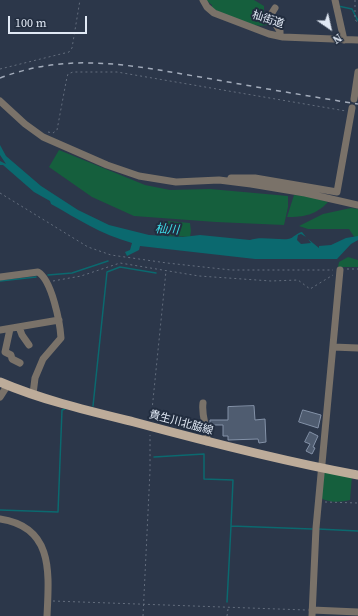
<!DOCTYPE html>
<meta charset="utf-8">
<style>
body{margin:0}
#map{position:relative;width:358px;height:616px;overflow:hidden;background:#2c374a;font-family:"Source Serif 4",serif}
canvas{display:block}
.north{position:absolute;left:310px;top:8px;width:40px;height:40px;-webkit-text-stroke:3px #222d3f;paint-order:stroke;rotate:146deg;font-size:11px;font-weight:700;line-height:16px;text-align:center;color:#e1e9f5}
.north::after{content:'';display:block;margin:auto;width:14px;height:18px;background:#e1e9f5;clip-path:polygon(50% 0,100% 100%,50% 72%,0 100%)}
.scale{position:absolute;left:8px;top:16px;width:79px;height:18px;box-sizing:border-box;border:2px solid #e1e9f5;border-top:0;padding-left:5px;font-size:12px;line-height:14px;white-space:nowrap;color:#e1e9f5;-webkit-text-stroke:3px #222d3f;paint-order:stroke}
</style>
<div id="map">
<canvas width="358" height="616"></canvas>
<div class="north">N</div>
<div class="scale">100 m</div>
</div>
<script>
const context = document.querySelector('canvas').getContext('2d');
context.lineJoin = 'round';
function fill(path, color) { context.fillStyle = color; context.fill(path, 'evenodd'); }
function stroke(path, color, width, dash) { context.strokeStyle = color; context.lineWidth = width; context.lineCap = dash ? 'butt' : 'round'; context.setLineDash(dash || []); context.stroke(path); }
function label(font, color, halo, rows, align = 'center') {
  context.font = font + ' "Source Serif 4","Noto Sans JP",serif'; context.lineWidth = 4; context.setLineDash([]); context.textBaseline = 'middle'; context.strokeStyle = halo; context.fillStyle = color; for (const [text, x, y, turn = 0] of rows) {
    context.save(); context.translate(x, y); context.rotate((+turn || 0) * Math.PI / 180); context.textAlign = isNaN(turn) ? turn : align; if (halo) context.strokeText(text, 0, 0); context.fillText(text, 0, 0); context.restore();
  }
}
const green = new Path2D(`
 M 206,0 L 254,0 L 264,6 L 264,15 L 271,24 C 253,30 233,18 217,11 L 212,8 L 212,5 Z
 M 59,150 L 145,185 L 170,190 L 210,189 L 288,196 L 288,207 L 284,225 L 216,222 L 134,216 L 92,197 L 49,167 Z
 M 294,195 L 307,196 L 328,202 C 316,215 304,217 287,217 Z
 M 351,208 L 358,209 L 358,237 L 355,238 L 349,229 L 308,229 L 299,226 L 323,214 Z
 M 167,221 L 190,223 L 191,231 L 190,237 L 159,235 L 160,232 L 171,228 L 161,223 Z
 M 348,257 L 358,260 L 358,267 L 338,267 L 339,262 Z
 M 324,471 L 352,476 L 350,500 C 341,502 328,503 321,498 Z`);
const water = new Path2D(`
 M 0,145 L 6,156 L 41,186 L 78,210 L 109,225 L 149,235 L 183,237 L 200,235 L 250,240 C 259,236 278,240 288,239 C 294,238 296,233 302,232 L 306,237 L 301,234 L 298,235 L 297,240 L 301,244 L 311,243 L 308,239 L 319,248 L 319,246 L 331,245 L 346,238 L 358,236 L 358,240 L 351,244 L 337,259 L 255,259 L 140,246 L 139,250 L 127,256 L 125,252 L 130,250 L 132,243 C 100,234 78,219 51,204 L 50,201 L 34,192 L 3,165 L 0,165 L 0,161 L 6,164 L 0,155 Z`);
const stream = new Path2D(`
 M 338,6 L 352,9 L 358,21
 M 48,275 L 72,273 L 108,261
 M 0,281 L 36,277
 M 93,406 L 107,272 L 120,267 L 156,273
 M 154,457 L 204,454 L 204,479 L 233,480 L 231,526
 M 0,510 L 58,512 L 62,410 L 65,409
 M 318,529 L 358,531
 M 227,602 L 231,526 L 312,529`);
const building = new Path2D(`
 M 254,406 L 255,420 L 265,419 L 266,442 L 259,443 L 258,439 L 228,440 L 228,436 L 223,436 L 223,425 L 210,425 L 210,420 L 228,420 L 228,407 Z
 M 303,410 L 321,415 L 318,428 L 299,422 Z
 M 310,432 L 318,436 L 313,447 L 315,448 L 312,454 L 306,451 L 310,444 L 305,442 Z`);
const path = new Path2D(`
 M 355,0 L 355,19 L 358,24
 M 0,69 L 69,52 L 72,48 L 80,0
 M 48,132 L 53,133 L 57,130 L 67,77 L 68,74 L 73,72 L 117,72 L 346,111
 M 0,193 L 88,247 L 111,255 L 167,263 L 231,270 L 333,270
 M 347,269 L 358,269
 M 53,281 L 81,276 L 120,263 L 199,276 L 271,281 L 298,280 L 310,289 L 333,275
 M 151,420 L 166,271
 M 325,502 L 358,503
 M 53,601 L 306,610
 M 143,616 L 150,471 L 150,435
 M 227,616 L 228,609`);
const minor = new Path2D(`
 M 203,0 L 207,7 L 214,13 L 269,34 L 283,37 L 358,40
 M 335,0 L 344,40
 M 275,8 L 270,16 L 280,31 L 280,36
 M 354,99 L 358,72
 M 0,101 L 25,124 L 43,137 L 107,165 L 139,176 L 176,182 L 219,180 L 251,184 L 305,193 L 358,205
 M 231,178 L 255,178 L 337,192 L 352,108
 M 0,277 L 38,272 C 52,280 60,323 61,338 L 43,359 L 35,378 L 33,394
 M 19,327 L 22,335 L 29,345
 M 10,329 L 5,352 L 11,355 L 12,359 L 20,363
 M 0,330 L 59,320
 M 333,347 L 358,348
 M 0,397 L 7,386
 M 203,403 C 201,418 208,427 207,442
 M 0,519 C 54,527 49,573 47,616
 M 312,610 L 358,612
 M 312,616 L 316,528 L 340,270`);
const major = new Path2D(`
 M 0,382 C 42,400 89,411 134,422 C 208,442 282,461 358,475`);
const rail = new Path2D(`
 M 0,78 C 71,51 134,66 206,78 C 256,87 307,96 358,104`);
const streetNames = [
 ["杣街道",268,20,18],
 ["貴生川北脇線",181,423,15]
];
const waterNames = [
 ["杣川",167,230,4]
];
fill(green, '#155f3d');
fill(water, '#0b696f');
stroke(stream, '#0b696f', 1.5);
fill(building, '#4f5c70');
stroke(building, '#8492a8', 1);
stroke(path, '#646e7e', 1, [2, 3]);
stroke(minor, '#7a7269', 7);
stroke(major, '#bdac9a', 9);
stroke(rail, '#a2abba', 1.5, [5, 5]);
label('11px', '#e1e9f5', '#222d3f', streetNames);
label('italic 12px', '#3fdeea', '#222d3f', waterNames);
</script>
